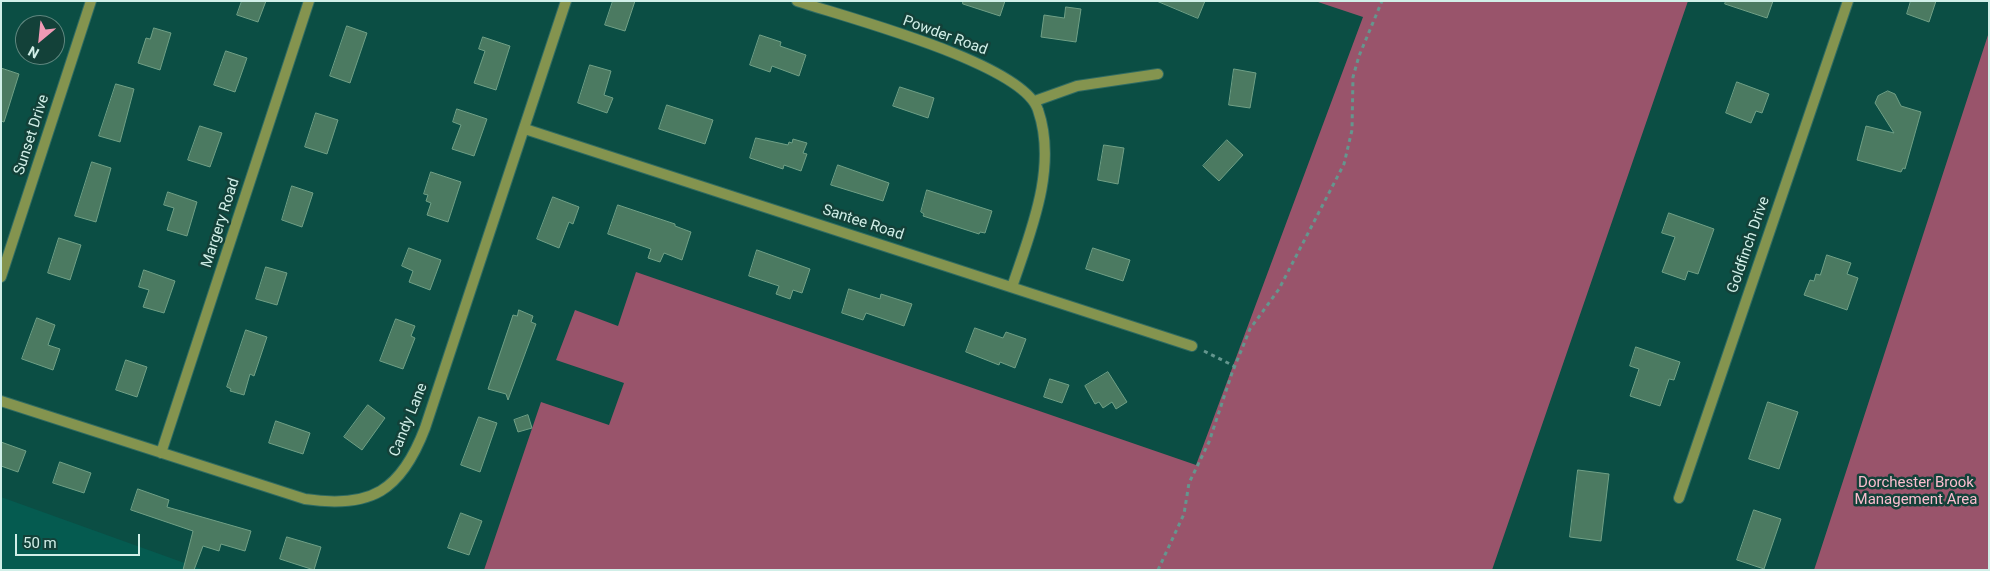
<!DOCTYPE html>
<style>
body{margin:0}
#map{position:relative;width:1990px;height:571px;overflow:hidden;background:#0b4e44;font-family:Roboto,sans-serif}
canvas{display:block}
.frame{position:absolute;inset:0;border:2px solid #d1efe8;pointer-events:none}
.north{position:absolute;left:15px;top:15px;width:50px;height:50px;box-sizing:border-box;background:#134139;border:1px solid #5f877f;border-radius:50%;rotate:208deg;font-size:14px;font-weight:700;line-height:20px;text-align:center;color:#d1efe8}
.north::after{content:'';display:block;margin:auto;width:18px;height:22px;background:#f09ab5;clip-path:polygon(50% 0,100% 100%,50% 72%,0 100%)}
.scale{position:absolute;left:15px;top:534px;width:125px;height:22px;box-sizing:border-box;border:2px solid #d1efe8;border-top:0;padding-left:6px;font-size:15px;line-height:18px;white-space:nowrap;color:#d1efe8;-webkit-text-stroke:4px #134139;paint-order:stroke}
</style>
<div id="map">
<canvas width="1990" height="571"></canvas>
<div class="frame"></div>
<div class="north">N</div>
<div class="scale">50 m</div>
</div>
<script>
const context = document.querySelector('canvas').getContext('2d');
context.lineJoin = 'round';
function fill(path, color) { context.fillStyle = color; context.fill(path, 'evenodd'); }
function stroke(path, color, width, dash) { context.strokeStyle = color; context.lineWidth = width; context.lineCap = dash ? 'butt' : 'round'; context.setLineDash(dash || []); context.stroke(path); }
function label(font, color, halo, rows, align = 'center') {
  context.font = font + ' Roboto,sans-serif'; context.lineWidth = 5; context.setLineDash([]); context.textBaseline = 'middle'; context.strokeStyle = halo; context.fillStyle = color; for (const [text, x, y, turn = 0] of rows) {
    context.save(); context.translate(x, y); context.rotate((+turn || 0) * Math.PI / 180); context.textAlign = isNaN(turn) ? turn : align; if (halo) context.strokeText(text, 0, 0); context.fillText(text, 0, 0); context.restore();
  }
}
const built = new Path2D(`
 M 1,497 L 204,570 L 1,570 Z`);
const green = new Path2D(`
 M 1315,1 L 1688,1 L 1492,570 L 484,570 L 541,402 L 609,425 L 624,383 L 556,360 L 575,310 L 618,326 L 636,272 L 1196,465 L 1363,17 Z
 M 1989,32 L 1989,570 L 1814,570 L 1817,561 Z`);
const building = new Path2D(`
 M 242,1 L 266,1 L 258,22 L 237,15 Z
 M 613,1 L 635,1 L 625,31 L 605,25 Z
 M 963,1 L 1005,1 L 1000,16 L 963,4 Z
 M 1157,1 L 1205,1 L 1198,18 Z
 M 1726,1 L 1773,1 L 1767,18 L 1725,4 Z
 M 1911,1 L 1936,1 L 1929,22 L 1907,14 Z
 M 1066,7 L 1081,9 L 1076,42 L 1041,37 L 1044,15 L 1064,18 Z
 M 347,26 L 367,33 L 350,83 L 330,76 Z
 M 154,28 L 171,33 L 160,70 L 138,63 L 146,38 L 150,39 Z
 M 760,35 L 781,42 L 780,46 L 806,55 L 799,76 L 772,66 L 770,72 L 750,65 Z
 M 483,37 L 510,46 L 496,90 L 474,83 L 485,51 L 479,49 Z
 M 226,51 L 247,58 L 235,92 L 214,85 Z
 M 590,65 L 611,71 L 604,95 L 613,98 L 607,113 L 578,103 Z
 M 1,68 L 19,74 L 4,122 L 1,121 Z
 M 1234,69 L 1256,73 L 1250,108 L 1229,105 Z
 M 1737,82 L 1769,94 L 1762,113 L 1756,111 L 1751,123 L 1726,113 Z
 M 116,84 L 134,89 L 120,142 L 99,136 Z
 M 900,87 L 934,98 L 928,118 L 893,106 Z
 M 1888,91 L 1895,94 L 1901,106 L 1921,112 L 1905,169 L 1903,168 L 1901,172 L 1857,160 L 1866,126 L 1894,133 L 1875,103 L 1878,96 Z
 M 667,105 L 713,120 L 705,144 L 659,129 Z
 M 457,109 L 487,119 L 474,156 L 452,149 L 461,125 L 453,122 Z
 M 316,113 L 338,120 L 327,154 L 305,147 Z
 M 200,126 L 222,133 L 210,167 L 188,160 Z
 M 756,138 L 788,145 L 789,142 L 792,143 L 793,139 L 807,143 L 803,153 L 807,154 L 801,171 L 784,165 L 783,169 L 750,158 Z
 M 1227,140 L 1243,155 L 1219,181 L 1203,166 Z
 M 1104,145 L 1124,148 L 1118,184 L 1098,180 Z
 M 92,162 L 111,168 L 96,222 L 75,216 Z
 M 838,165 L 889,183 L 883,201 L 831,185 Z
 M 431,172 L 461,182 L 448,222 L 427,215 L 431,203 L 426,201 L 428,195 L 424,194 Z
 M 292,186 L 313,193 L 302,227 L 282,220 Z
 M 927,190 L 992,211 L 985,233 L 980,232 L 979,234 L 923,216 L 924,214 L 921,212 Z
 M 168,192 L 197,202 L 187,236 L 167,230 L 174,208 L 164,205 Z
 M 553,197 L 579,207 L 573,224 L 569,222 L 559,248 L 537,239 Z
 M 618,205 L 675,224 L 675,226 L 691,232 L 682,260 L 664,253 L 660,262 L 648,258 L 651,249 L 608,234 Z
 M 1669,213 L 1714,229 L 1698,274 L 1688,271 L 1685,280 L 1662,272 L 1675,237 L 1662,233 Z
 M 59,238 L 81,245 L 70,280 L 48,273 Z
 M 409,248 L 441,260 L 430,290 L 409,282 L 413,271 L 402,266 Z
 M 1093,248 L 1130,260 L 1123,281 L 1086,269 Z
 M 757,250 L 810,269 L 802,293 L 793,290 L 790,299 L 776,294 L 779,286 L 749,276 Z
 M 1827,255 L 1851,263 L 1847,274 L 1858,278 L 1847,310 L 1804,295 L 1810,280 L 1814,281 L 1816,274 L 1820,275 Z
 M 266,267 L 287,273 L 277,305 L 256,299 Z
 M 144,270 L 175,281 L 164,313 L 143,307 L 149,290 L 139,287 Z
 M 849,289 L 880,299 L 881,294 L 912,304 L 904,326 L 866,313 L 863,320 L 842,313 Z
 M 519,310 L 533,316 L 531,322 L 536,324 L 508,400 L 506,394 L 488,389 L 513,315 L 517,316 Z
 M 37,318 L 55,325 L 48,345 L 60,349 L 53,370 L 22,359 Z
 M 396,319 L 415,326 L 411,336 L 415,338 L 403,369 L 380,361 Z
 M 975,328 L 1003,338 L 1006,332 L 1026,339 L 1015,368 L 1000,362 L 999,365 L 966,352 Z
 M 246,330 L 267,337 L 254,376 L 250,374 L 244,395 L 230,391 L 231,389 L 227,387 Z
 M 1636,347 L 1680,362 L 1674,380 L 1669,379 L 1660,406 L 1630,396 L 1639,369 L 1630,366 Z
 M 126,360 L 147,367 L 137,397 L 116,390 Z
 M 1108,372 L 1127,402 L 1116,409 L 1112,402 L 1103,408 L 1099,402 L 1095,404 L 1085,386 Z
 M 1050,379 L 1069,385 L 1062,403 L 1044,397 Z
 M 1768,402 L 1798,412 L 1779,469 L 1749,459 Z
 M 368,405 L 385,418 L 362,450 L 344,437 Z
 M 528,415 L 532,428 L 518,432 L 514,420 Z
 M 479,417 L 497,423 L 480,472 L 461,465 Z
 M 276,421 L 310,433 L 303,454 L 269,443 Z
 M 1,442 L 26,451 L 18,472 L 1,466 Z
 M 60,462 L 91,473 L 84,493 L 53,483 Z
 M 1578,470 L 1609,474 L 1601,541 L 1570,537 Z
 M 138,489 L 169,500 L 167,507 L 251,531 L 245,551 L 221,544 L 219,551 L 203,546 L 194,570 L 183,570 L 193,531 L 131,510 Z
 M 1754,510 L 1781,519 L 1764,569 L 1737,560 Z
 M 461,513 L 482,521 L 469,555 L 448,548 Z
 M 287,537 L 321,547 L 314,570 L 280,559 Z`);
const path = new Path2D(`
 M 1204,351 L 1234,366
 M 1158,570 L 1184,514 L 1189,483 L 1209,442 L 1232,373 L 1250,329 L 1279,289 L 1344,164 L 1352,130 L 1353,77 L 1359,56 L 1382,1`);
const minor = new Path2D(`
 M 797,1 C 845,17 1023,63 1038,110 C 1058,168 1030,233 1012,287
 M 1035,101 L 1077,86 L 1158,74
 M 525,129 L 1192,346
 M 1,277 L 91,1
 M 1,401 L 305,499 C 371,509 401,491 425,428 L 566,1
 M 161,453 L 309,1
 M 1679,498 L 1848,1`);
const streetNames = [
 ["Powder Road",945,36,20],
 ["Sunset Drive",32,135,-72],
 ["Margery Road",221,223,-72],
 ["Santee Road",863,223,18],
 ["Goldfinch Drive",1749,245,-71],
 ["Candy Lane",409,420,-68]
];
const parkNames = [
 ["Dorchester Brook",1916,483],
 ["Management Area",1916,500]
];
fill(built, '#055b50');
fill(green, '#99546b');
fill(building, '#4b7a61');
stroke(building, '#70a086', 1);
stroke(minor, '#2f6b62', 12);
stroke(path, '#64968e', 3, [4, 4]);
stroke(minor, '#84944f', 10);
label('15px', '#d1efe8', '#134139', streetNames);
label('15px', '#fabdce', '#134139', parkNames);
</script>
